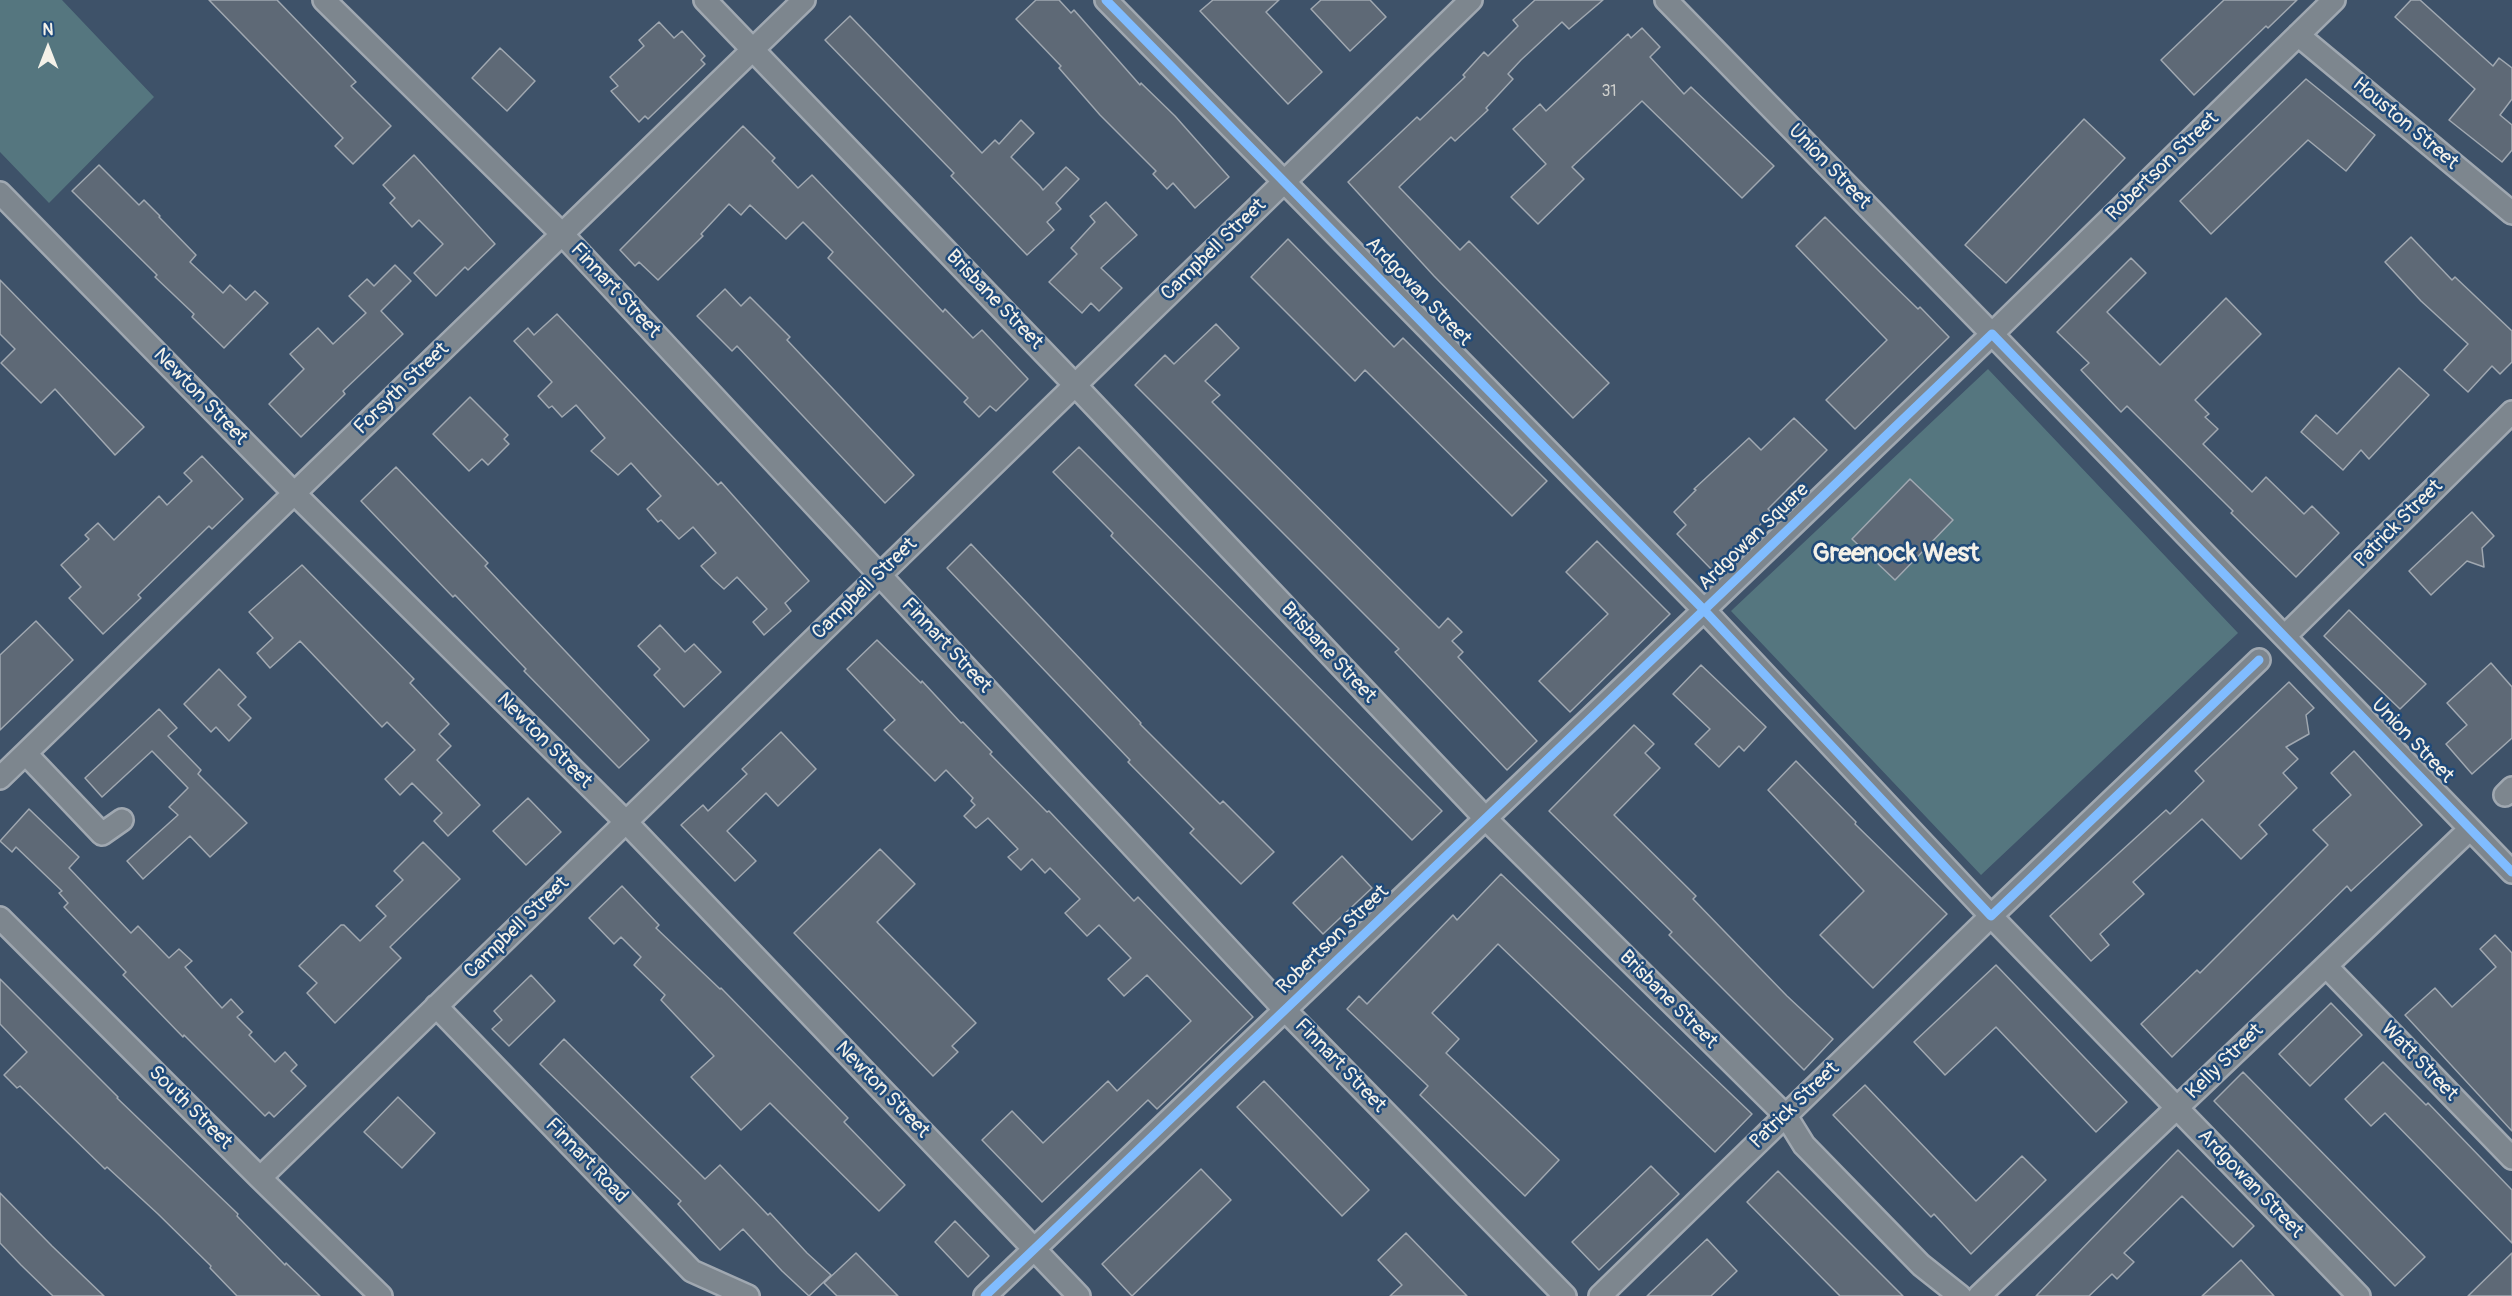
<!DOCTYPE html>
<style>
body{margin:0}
#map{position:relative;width:2512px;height:1296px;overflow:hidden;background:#3e5269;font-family:Pangolin,sans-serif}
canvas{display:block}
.north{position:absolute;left:18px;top:18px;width:60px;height:60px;-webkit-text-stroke:4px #1f4a7a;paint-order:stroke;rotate:0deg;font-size:16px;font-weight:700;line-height:24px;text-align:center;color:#f4f1e8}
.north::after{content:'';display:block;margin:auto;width:21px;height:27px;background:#f4f1e8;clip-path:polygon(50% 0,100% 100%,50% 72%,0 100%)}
</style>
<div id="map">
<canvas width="2512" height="1296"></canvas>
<div class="north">N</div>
</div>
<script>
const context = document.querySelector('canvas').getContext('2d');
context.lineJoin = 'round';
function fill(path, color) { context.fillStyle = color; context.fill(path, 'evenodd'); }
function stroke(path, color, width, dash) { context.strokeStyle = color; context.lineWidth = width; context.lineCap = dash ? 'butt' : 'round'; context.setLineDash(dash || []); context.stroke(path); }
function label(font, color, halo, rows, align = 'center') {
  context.font = font + ' Pangolin,sans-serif'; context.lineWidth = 5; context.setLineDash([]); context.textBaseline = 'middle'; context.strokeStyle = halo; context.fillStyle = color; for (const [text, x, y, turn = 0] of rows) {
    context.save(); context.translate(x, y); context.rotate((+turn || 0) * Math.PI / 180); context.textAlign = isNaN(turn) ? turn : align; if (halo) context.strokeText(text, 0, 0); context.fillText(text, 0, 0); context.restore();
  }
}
const green = new Path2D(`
 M 0,0 L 62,0 L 154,97 L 49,203 L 0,152 Z
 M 1988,369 L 2238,633 L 1981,875 L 1731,611 Z`);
const building = new Path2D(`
 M 209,0 L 277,0 L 356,82 L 351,86 L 391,126 L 353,164 L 335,146 L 343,138 Z
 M 1036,0 L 1059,0 L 1071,13 L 1074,10 L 1140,85 L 1141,83 L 1175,116 L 1229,177 L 1195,208 L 1173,183 L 1167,189 L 1153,174 L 1156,171 L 1100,115 L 1059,68 L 1061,66 L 1016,19 Z
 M 1213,0 L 1279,0 L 1266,12 L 1322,72 L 1288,104 L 1200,11 Z
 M 1321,0 L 1370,0 L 1386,17 L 1350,51 L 1311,9 Z
 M 1535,0 L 1603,0 L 1569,29 L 1562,22 L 1521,60 L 1508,74 L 1513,79 L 1486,108 L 1488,110 L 1455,141 L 1451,137 L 1399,187 L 1460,250 L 1469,241 L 1609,383 L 1573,418 L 1434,276 L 1348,182 L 1417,117 L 1420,120 L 1465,77 L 1463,75 L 1484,52 L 1488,56 L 1518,26 L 1513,20 Z
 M 2224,0 L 2297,0 L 2268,28 L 2266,26 L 2194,95 L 2161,60 Z
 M 2411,0 L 2420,0 L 2493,66 L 2499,58 L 2512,68 L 2512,99 L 2500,115 L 2512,125 L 2512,150 L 2502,162 L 2449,120 L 2475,89 L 2395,17 Z
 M 850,16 L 982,153 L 995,140 L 999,144 L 1021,120 L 1034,133 L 1011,157 L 1040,186 L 1043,190 L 1066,167 L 1079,179 L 1056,203 L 1061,209 L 1047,222 L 1054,230 L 1027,255 L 951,176 L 954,173 L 825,40 Z
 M 659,22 L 674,38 L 682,31 L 705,56 L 701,60 L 705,64 L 648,119 L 645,116 L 639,122 L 611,91 L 618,86 L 610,77 L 644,46 L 639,40 Z
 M 1642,28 L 1660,47 L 1650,57 L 1684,94 L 1691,87 L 1774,166 L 1742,198 L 1642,101 L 1572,167 L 1584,179 L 1538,224 L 1511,197 L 1546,164 L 1513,129 L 1540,104 L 1546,111 L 1628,34 L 1631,38 Z
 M 500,48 L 535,81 L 507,111 L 472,78 Z
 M 2306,79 L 2375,135 L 2346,171 L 2308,140 L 2211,234 L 2180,201 Z
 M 2084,119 L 2125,158 L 2006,283 L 1965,245 Z
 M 743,126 L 775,158 L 772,161 L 798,188 L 812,175 L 943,312 L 945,309 L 973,338 L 982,330 L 1028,379 L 996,411 L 990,406 L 979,417 L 964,402 L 968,398 L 828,258 L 833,252 L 803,222 L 786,239 L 750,205 L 741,215 L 729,204 L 701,234 L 703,236 L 658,280 L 639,262 L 635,266 L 620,250 Z
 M 414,155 L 495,244 L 468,270 L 465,267 L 436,296 L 414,273 L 443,244 L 419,220 L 412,227 L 390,203 L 395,198 L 383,185 Z
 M 99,165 L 139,205 L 144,200 L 160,216 L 159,217 L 196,255 L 190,262 L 223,293 L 230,285 L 246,300 L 255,291 L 268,303 L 224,348 L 192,317 L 194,314 L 155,277 L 157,275 L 72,191 Z
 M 1106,202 L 1137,235 L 1101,268 L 1122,288 L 1099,311 L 1091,303 L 1082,313 L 1049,282 L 1077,254 L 1071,248 L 1095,222 L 1090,216 Z
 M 1825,217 L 1880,272 L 1918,309 L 1920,307 L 1949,337 L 1855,429 L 1826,400 L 1887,340 L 1796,246 Z
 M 2411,237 L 2452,280 L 2455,277 L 2512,331 L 2512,362 L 2500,374 L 2492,366 L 2468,392 L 2444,370 L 2468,344 L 2421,301 L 2385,262 Z
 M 1288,239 L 1394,347 L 1403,338 L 1547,481 L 1512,516 L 1365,370 L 1355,381 L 1251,277 Z
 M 2131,258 L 2146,273 L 2107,312 L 2160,365 L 2226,298 L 2261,334 L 2195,400 L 2209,414 L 2205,417 L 2218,429 L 2203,444 L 2252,492 L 2266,477 L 2304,514 L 2312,506 L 2339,533 L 2296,577 L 2231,513 L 2233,511 L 2127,406 L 2121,412 L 2081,370 L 2089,363 L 2057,332 Z
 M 395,265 L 411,281 L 381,311 L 403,334 L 343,391 L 345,394 L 301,437 L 269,404 L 304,369 L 290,354 L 318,328 L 333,344 L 366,313 L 349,296 L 367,279 L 374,286 Z
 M 0,280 L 144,427 L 115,455 L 55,389 L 41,403 L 1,363 L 15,349 L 0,334 Z
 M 725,289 L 741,306 L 750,297 L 790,337 L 787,340 L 914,475 L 885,503 L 737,346 L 732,351 L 697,316 Z
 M 557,314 L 718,485 L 721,482 L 809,581 L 785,603 L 791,611 L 764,635 L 753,622 L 767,609 L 737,577 L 724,589 L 713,579 L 701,566 L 716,553 L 693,527 L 679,539 L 661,520 L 658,522 L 647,509 L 661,496 L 631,463 L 618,475 L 591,451 L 605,438 L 576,405 L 562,417 L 552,406 L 549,408 L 538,396 L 552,382 L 514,341 L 528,328 L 534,335 Z
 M 1216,324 L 1239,348 L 1205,381 L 1220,395 L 1212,402 L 1439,628 L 1448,618 L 1462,632 L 1452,641 L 1463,652 L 1458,657 L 1537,741 L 1507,770 L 1395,652 L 1399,649 L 1135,385 L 1165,355 L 1174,364 Z
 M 2399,368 L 2429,395 L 2369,459 L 2361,450 L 2343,470 L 2301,432 L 2316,415 L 2337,434 Z
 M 470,397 L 508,435 L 504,439 L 509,444 L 488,465 L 482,459 L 469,471 L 433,434 Z
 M 1794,418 L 1827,450 L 1768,509 L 1772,513 L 1713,571 L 1677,534 L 1686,525 L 1674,512 L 1696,490 L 1694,489 L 1749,438 L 1761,450 Z
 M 1079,447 L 1442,811 L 1412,840 L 1111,536 L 1113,533 L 1053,472 Z
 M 202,456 L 243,499 L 212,529 L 209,526 L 138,595 L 141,598 L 103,634 L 69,598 L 81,587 L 61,565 L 89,539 L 85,535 L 98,523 L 114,540 L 159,496 L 167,505 L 192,481 L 184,473 Z
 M 396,467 L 488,563 L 485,566 L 649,740 L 619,768 L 524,671 L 526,669 L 455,595 L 453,597 L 361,501 Z
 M 1910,479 L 1953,520 L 1895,580 L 1852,539 Z
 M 2472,512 L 2494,536 L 2482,548 L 2484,567 L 2467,561 L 2431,595 L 2409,571 Z
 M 1597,541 L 1670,614 L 1570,712 L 1539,681 L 1608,614 L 1566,572 Z
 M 971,544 L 1141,723 L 1140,724 L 1220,804 L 1223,801 L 1274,852 L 1241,884 L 1190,833 L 1194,829 L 1128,762 L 1130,760 L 947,568 Z
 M 302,565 L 414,679 L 410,683 L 449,724 L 439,734 L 451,746 L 437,760 L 480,805 L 448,836 L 434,821 L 442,813 L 412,783 L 400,795 L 385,779 L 415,750 L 387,722 L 382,727 L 300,641 L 270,668 L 257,653 L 273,638 L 249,612 Z
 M 2349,610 L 2426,684 L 2400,709 L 2324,636 Z
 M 36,621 L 73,660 L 0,730 L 0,655 Z
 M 660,625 L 685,652 L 694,644 L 721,672 L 684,707 L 654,675 L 660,669 L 638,646 Z
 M 877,640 L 921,683 L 922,681 L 961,723 L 963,722 L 992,752 L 990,754 L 1047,812 L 1049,811 L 1134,901 L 1138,897 L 1253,1017 L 1157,1109 L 1148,1100 L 1042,1202 L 982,1140 L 1012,1111 L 1043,1143 L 1108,1081 L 1117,1091 L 1191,1021 L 1147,975 L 1124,996 L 1108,979 L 1131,958 L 1099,925 L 1087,936 L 1065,913 L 1080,899 L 1050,868 L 1045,873 L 1032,859 L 1021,870 L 1008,857 L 1018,849 L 988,818 L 976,828 L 964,816 L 975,805 L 971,801 L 973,798 L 946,770 L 935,781 L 884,730 L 895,720 L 847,669 Z
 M 2491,663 L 2512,687 L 2512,738 L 2472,774 L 2446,744 L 2467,725 L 2447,703 Z
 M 1701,665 L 1766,727 L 1744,751 L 1739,746 L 1719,767 L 1695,744 L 1710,729 L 1673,694 Z
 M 219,669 L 246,697 L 238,705 L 251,718 L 229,741 L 216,727 L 211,732 L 184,704 Z
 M 2289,682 L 2314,708 L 2306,715 L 2309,734 L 2286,747 L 2298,759 L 2283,773 L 2297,788 L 2259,825 L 2267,834 L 2241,859 L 2202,819 L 2133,882 L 2144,894 L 2100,934 L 2109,945 L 2091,961 L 2050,916 L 2166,810 L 2170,814 L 2204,781 L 2195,771 Z
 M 159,709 L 177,728 L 168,736 L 201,770 L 198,774 L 247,823 L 210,857 L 190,836 L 143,879 L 127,861 L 178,815 L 169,807 L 188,788 L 152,751 L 102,797 L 85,778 Z
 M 1634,725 L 1654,744 L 1645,753 L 1660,768 L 1614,815 L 1696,896 L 1693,899 L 1787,996 L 1833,1039 L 1804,1070 L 1669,935 L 1672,932 L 1549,811 Z
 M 781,732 L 816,769 L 778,806 L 766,793 L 727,831 L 756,861 L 735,881 L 681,825 L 703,805 L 708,811 L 747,774 L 742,769 Z
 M 2354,751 L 2422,825 L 2351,891 L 2347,886 L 2172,1057 L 2141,1024 L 2197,970 L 2200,973 L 2328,845 L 2313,830 L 2351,795 L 2331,773 Z
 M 1796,761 L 1856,822 L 1855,824 L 1947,914 L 1873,988 L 1820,935 L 1864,891 L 1768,790 Z
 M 528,798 L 561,832 L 526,865 L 493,831 Z
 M 29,809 L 79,857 L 69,868 L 131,933 L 138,926 L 169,958 L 179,949 L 192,961 L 185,967 L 222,1008 L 231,999 L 243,1012 L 237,1017 L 252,1032 L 249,1035 L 275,1062 L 285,1052 L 297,1065 L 291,1071 L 306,1086 L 274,1117 L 269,1112 L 265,1116 L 184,1035 L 183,1037 L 123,975 L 126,972 L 64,907 L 68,903 L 59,893 L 62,891 L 16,847 L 12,852 L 0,841 Z
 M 423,842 L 460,879 L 390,947 L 401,958 L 335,1023 L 307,993 L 317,983 L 299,966 L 341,925 L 344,925 L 360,941 L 386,916 L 376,906 L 403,880 L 394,871 Z
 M 880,849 L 915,884 L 877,922 L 976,1023 L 952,1046 L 958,1052 L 933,1076 L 794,933 Z
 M 1342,856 L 1372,888 L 1323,934 L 1293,903 Z
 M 1501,874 L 1752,1114 L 1715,1152 L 1498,944 L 1432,1013 L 1459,1039 L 1446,1053 L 1559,1160 L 1525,1196 L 1420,1095 L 1428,1086 L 1347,1009 L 1359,996 L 1367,1004 L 1453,915 L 1457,920 Z
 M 622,886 L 659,925 L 656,928 L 720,989 L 721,988 L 848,1118 L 844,1122 L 905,1185 L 879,1211 L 770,1103 L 741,1130 L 691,1077 L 714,1056 L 661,1000 L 665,995 L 634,965 L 641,957 L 621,937 L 614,944 L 589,918 Z
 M 2495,935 L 2512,953 L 2512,1131 L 2405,1015 L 2435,988 L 2452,1007 L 2496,967 L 2480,949 Z
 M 1996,965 L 2127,1102 L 2096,1132 L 1996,1027 L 1945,1075 L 1914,1042 Z
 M 531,975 L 555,1001 L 509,1046 L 492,1029 L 502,1020 L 494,1011 Z
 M 0,979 L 118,1097 L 117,1098 L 238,1214 L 237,1216 L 285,1265 L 286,1263 L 320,1296 L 237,1296 L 210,1268 L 211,1266 L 158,1214 L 107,1167 L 105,1169 L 20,1086 L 17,1088 L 4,1075 L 27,1052 L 0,1024 Z
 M 2331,1003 L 2362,1035 L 2310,1086 L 2279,1054 Z
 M 564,1039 L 705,1179 L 720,1165 L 768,1215 L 770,1213 L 807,1253 L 831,1275 L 809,1296 L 782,1271 L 743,1229 L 720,1250 L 678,1204 L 681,1201 L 540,1064 Z
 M 2383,1062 L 2426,1105 L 2428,1103 L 2512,1190 L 2512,1243 L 2385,1113 L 2371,1126 L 2345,1099 Z
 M 2243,1072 L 2425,1257 L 2395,1286 L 2214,1101 Z
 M 1264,1081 L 1369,1190 L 1342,1216 L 1237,1107 Z
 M 1865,1085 L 1976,1201 L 2022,1156 L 2046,1180 L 1971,1254 L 1934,1214 L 1931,1217 L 1833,1115 Z
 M 398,1097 L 435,1133 L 402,1168 L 364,1132 Z
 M 2178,1150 L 2254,1226 L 2233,1247 L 2182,1196 L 2124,1253 L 2134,1262 L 2117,1279 L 2112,1274 L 2089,1296 L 2036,1296 Z
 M 1651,1166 L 1679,1194 L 1599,1270 L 1572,1242 Z
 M 1201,1169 L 1231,1200 L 1132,1296 L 1102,1264 Z
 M 1778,1171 L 1903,1296 L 1840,1296 L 1747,1202 Z
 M 0,1193 L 52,1246 L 104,1296 L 53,1296 L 21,1265 L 0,1243 Z
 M 955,1221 L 989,1256 L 968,1277 L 935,1242 Z
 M 1406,1233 L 1467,1296 L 1390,1296 L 1402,1285 L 1378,1260 Z
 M 1707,1239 L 1737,1271 L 1711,1296 L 1647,1296 Z
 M 856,1253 L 898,1296 L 837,1296 L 824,1283 Z
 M 2512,1253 L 2512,1296 L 2468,1296 Z
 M 2241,1260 L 2274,1296 L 2202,1296 Z`);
const minor = new Path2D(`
 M 324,0 L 562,234 L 1286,1011 L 1565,1296
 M 705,0 L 1075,385 L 1486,819 L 1786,1116 L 1804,1145 L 1921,1265 L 1960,1296
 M 1666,0 L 1992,334 L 2334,0
 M 2298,35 L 2512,213
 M 0,193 L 294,493 L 626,822 L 1079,1296
 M 2285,636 L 2512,412
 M 2259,660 L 1991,916 L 1704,610 L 1992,334 L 2512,872
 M 26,754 L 102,834 L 122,820
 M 0,778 L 804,0
 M 2505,795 L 2512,788
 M 0,918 L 260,1178 L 381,1296
 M 2326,966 L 2512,1158
 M 436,1006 L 692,1271 L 748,1296
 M 260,1178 L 1471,0
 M 985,1296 L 1704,610 L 1106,0
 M 1600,1296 L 1991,916 L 2359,1296
 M 1979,1296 L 2470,829`);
const cycleway = new Path2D(`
 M 2259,660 L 1991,916 L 1704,610 L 1992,334 L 2512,872
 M 985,1296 L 1704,610 L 1106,0`);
const numberNames = [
 ["31",1609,92]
];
const streetNames = [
 ["Houston Street",2405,124,40],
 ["Union Street",1829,167,46],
 ["Robertson Street",2163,167,-44],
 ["Campbell Street",1214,250,-44],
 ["Finnart Street",615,291,47],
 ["Ardgowan Street",1418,292,46],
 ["Brisbane Street",994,300,46],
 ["Forsyth Street",402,389,-44],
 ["Newton Street",200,397,46],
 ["Patrick Street",2399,524,-45],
 ["Ardgowan Square",1754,537,-44],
 ["Campbell Street",865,589,-44],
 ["Finnart Street",946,646,47],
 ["Brisbane Street",1328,653,47],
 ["Newton Street",544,741,45],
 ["Union Street",2412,741,46],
 ["Campbell Street",517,928,-44],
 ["Robertson Street",1333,940,-44],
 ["Brisbane Street",1668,1000,45],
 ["Kelly Street",2225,1062,-44],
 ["Watt Street",2419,1062,46],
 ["Finnart Street",1340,1066,46],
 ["Newton Street",882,1090,46],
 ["Patrick Street",1795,1106,-44],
 ["South Street",190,1108,45],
 ["Finnart Road",586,1161,46],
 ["Ardgowan Street",2250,1184,46]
];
const districtNames = [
 ["Greenock West",1896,554]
];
fill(green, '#55767f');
fill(building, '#5e6976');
stroke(building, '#a0a8b1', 1.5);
stroke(minor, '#a0a8b1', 26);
stroke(minor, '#7d868e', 21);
stroke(cycleway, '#80bcff', 9);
label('16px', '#cecfcc', null, numberNames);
label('20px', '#f4f1e8', '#1f4a7a', streetNames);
label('bold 26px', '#f4f1e8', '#1f4a7a', districtNames);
</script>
